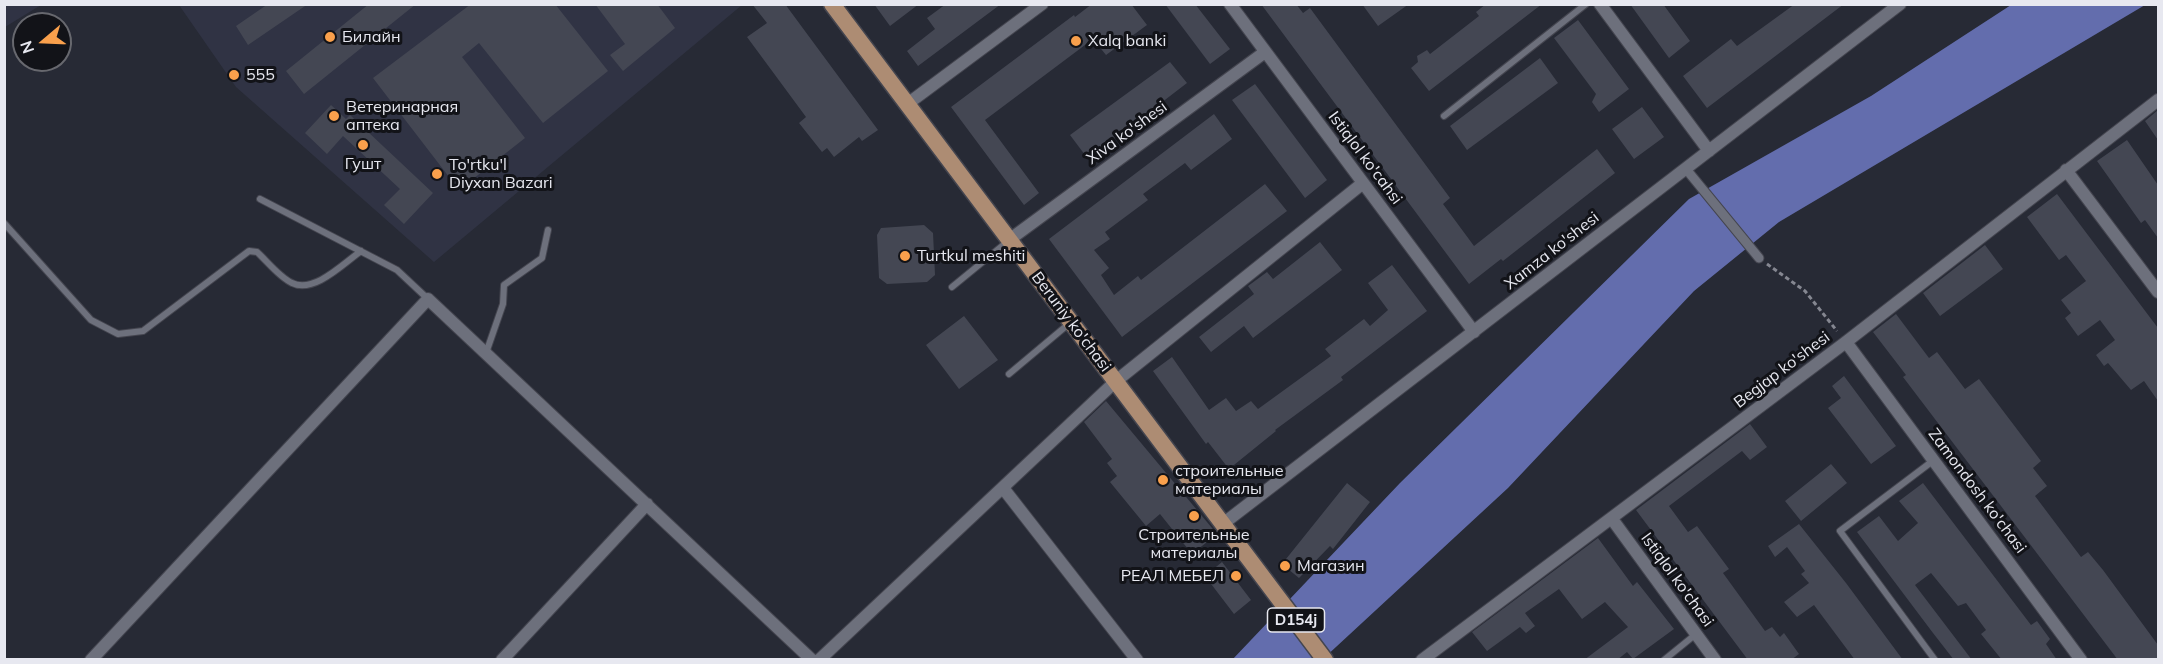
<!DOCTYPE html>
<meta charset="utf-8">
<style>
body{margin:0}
#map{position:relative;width:2163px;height:664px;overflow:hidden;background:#272a35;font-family:Mulish,sans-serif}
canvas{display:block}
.frame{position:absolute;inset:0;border:6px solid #e7e8f0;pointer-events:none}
.north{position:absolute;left:12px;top:12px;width:60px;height:60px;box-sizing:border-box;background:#121318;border:2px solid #67686e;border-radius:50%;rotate:251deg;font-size:16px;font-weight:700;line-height:24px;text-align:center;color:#e7e8f0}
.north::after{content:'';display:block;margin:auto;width:21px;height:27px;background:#f9a04c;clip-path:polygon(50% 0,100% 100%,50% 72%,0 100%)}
</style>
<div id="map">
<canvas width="2163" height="664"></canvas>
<div class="frame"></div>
<div class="north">N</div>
</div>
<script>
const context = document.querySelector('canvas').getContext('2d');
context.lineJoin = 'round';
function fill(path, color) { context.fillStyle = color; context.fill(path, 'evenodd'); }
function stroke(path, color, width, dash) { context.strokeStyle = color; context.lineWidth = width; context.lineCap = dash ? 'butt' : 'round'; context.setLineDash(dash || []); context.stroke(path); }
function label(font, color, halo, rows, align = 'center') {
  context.font = font + ' Mulish,sans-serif'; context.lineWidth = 6; context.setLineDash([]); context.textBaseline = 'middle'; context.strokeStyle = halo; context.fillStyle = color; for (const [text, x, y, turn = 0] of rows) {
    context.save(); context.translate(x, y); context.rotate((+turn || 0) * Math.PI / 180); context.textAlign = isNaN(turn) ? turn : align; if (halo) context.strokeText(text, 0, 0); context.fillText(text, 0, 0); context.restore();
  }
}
const built = new Path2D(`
 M 5,4 L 41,4 L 41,5 L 5,27 Z
 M 179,5 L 742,5 L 434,262 L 236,87 Z`);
const water = new Path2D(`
 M 2011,5 L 2145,5 L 1779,222 L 1694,291 L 1508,488 L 1323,659 L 1232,660 L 1400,483 L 1689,199 L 1871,96 Z`);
const building = new Path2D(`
 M 268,4 L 308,4 L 248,45 L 236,26 Z
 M 369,4 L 416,4 L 304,94 L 286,71 Z
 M 471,4 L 555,4 L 608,71 L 543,123 L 479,43 L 462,57 L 525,138 L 459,190 L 373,78 Z
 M 595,4 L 657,4 L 675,28 L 623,71 L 610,55 L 625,44 Z
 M 752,4 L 785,4 L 878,130 L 862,141 L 859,137 L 834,157 L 827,148 L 822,152 L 799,123 L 806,117 L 747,37 L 767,23 Z
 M 874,4 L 919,4 L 890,26 Z
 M 946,4 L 1001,4 L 918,66 L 907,51 L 935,29 L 927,18 Z
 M 1092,4 L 1131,4 L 1147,25 L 1106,55 L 1093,39 L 985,120 L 1039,193 L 1024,205 L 951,107 L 1074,15 L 1075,17 Z
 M 1165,4 L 1195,4 L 1230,49 L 1210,64 Z
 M 1261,4 L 1296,4 L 1303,13 L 1310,8 L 1450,198 L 1443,204 L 1474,246 L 1597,149 L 1615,173 L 1503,261 L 1501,259 L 1469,284 Z
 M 1362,4 L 1409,4 L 1378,26 Z
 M 1486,4 L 1542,4 L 1429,91 L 1411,68 L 1418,62 L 1417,56 L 1427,50 L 1430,54 L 1479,16 L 1476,12 Z
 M 1630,4 L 1663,4 L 1690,41 L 1669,58 Z
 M 1795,4 L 1844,4 L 1707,108 L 1683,76 L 1731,39 L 1737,46 Z
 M 1578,20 L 1629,89 L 1599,112 L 1592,102 L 1596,94 L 1554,38 Z
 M 1540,58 L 1558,83 L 1467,150 L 1450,126 Z
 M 1170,62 L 1187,83 L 1088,159 L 1070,135 Z
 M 1255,84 L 1327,180 L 1305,198 L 1232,100 Z
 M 331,105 L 346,119 L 350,115 L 433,193 L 404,224 L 384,205 L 400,189 L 343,136 L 327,154 L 305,133 Z
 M 1642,107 L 1664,137 L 1634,159 L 1612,129 Z
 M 2158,110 L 2158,140 L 2145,121 Z
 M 1214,114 L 1232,139 L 1191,170 L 1185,163 L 1143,194 L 1148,200 L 1105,232 L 1110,239 L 1094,250 L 1109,268 L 1101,275 L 1114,295 L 1138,276 L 1141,280 L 1265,184 L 1287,211 L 1122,337 L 1049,239 Z
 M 2127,140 L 2158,185 L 2158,238 L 2145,220 L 2141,223 L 2097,161 Z
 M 2057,194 L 2158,328 L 2158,401 L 2144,381 L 2131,390 L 2108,363 L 2104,366 L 2096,355 L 2115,340 L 2100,320 L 2078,336 L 2065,318 L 2071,313 L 2061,300 L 2086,281 L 2066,255 L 2059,260 L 2027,217 Z
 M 924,225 L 933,233 L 935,275 L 927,282 L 887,284 L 879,278 L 877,235 L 881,228 Z
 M 1320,242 L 1342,270 L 1253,338 L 1244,326 L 1211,352 L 1199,337 L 1254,294 L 1248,286 L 1267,272 L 1273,279 Z
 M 1985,245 L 2003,269 L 1940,316 L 1923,293 Z
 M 1392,265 L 1427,311 L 1341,377 L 1343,380 L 1275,430 L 1276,431 L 1229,469 L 1208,442 L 1206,444 L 1153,371 L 1172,357 L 1209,410 L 1226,398 L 1236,411 L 1251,401 L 1258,409 L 1331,356 L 1325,349 L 1364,319 L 1370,326 L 1388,310 L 1368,283 Z
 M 1896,314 L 1929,358 L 1937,352 L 1965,389 L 1979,379 L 2041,461 L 2033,468 L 2047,486 L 2035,496 L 2081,557 L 2088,552 L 2103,570 L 2158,645 L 2158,660 L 2118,660 L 1903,377 L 1906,375 L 1873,332 Z
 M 964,316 L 998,360 L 959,389 L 926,345 Z
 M 1844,376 L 1896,446 L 1871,464 L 1828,408 L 1841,398 L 1832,386 Z
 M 1106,401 L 1217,534 L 1192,554 L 1160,514 L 1146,526 L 1110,482 L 1117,476 L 1107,463 L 1112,459 L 1084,422 Z
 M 1750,424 L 1767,447 L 1750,460 L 1742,451 L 1669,506 L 1688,532 L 1697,526 L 1729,569 L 1723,573 L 1765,631 L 1772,627 L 1780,637 L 1784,633 L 1799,654 L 1791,660 L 1748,660 L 1636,510 Z
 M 1831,464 L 1847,483 L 1801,521 L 1785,501 Z
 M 1347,483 L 1370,502 L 1333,549 L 1330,546 L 1299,578 L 1288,569 L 1286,559 Z
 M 1923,483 L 2031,625 L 2037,621 L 2050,639 L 2046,644 L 2057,660 L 2002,660 L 1981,634 L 1986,630 L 1966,603 L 1958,606 L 1931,573 L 1915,585 L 1972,660 L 1954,660 L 1933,633 L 1857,532 L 1879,516 L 1898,541 L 1918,523 L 1899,501 Z
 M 1799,524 L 1846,583 L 1903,660 L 1855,660 L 1814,605 L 1797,617 L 1784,602 L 1809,583 L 1801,574 L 1805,571 L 1787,547 L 1775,557 L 1768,546 Z
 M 1598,538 L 1633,586 L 1637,582 L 1674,629 L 1633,659 L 1627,652 L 1617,660 L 1584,660 L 1628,627 L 1605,602 L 1582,619 L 1559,589 L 1525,613 L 1535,626 L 1526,633 L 1520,627 L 1487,651 L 1472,632 Z
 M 1222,562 L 1251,600 L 1234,614 L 1205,576 Z`);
const path = new Path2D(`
 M 1767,264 L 1805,291 L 1837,331`);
const service = new Path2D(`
 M 1444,116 L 1586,4
 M 260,199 L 397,270 L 428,299
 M 4,223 L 91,320 L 118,334 L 143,331 L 249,251 L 257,252 C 267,261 279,277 292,283 C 314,294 344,263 361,251
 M 952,287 L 1007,242
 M 486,353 L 503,304 L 504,285 L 542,258 L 548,230
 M 1009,374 L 1071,322
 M 1934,460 L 1840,531 L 1935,660
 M 1664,660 L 1696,634`);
const pedestrian = new Path2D(`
 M 1686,169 L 1759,258`);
const minor = new Path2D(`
 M 1230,4 L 1474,332
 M 1600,4 L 1709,151
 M 906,105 L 1042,4
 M 2066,170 L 2158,292
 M 1009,240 L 1265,52
 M 1846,342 L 2081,660
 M 1003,488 L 1137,660
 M 1612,519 L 1715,660
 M 1224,523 L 1900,4
 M 91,660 L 428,299 L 812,660
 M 502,660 L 647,504
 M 819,660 L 1116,381 L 1363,183
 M 1422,660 L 1846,342 L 2158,100`);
const primary = new Path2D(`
 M 832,4 L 1325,660`);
const markers = [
 [330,37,6,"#f9a04c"],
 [1076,41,6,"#f9a04c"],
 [234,75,6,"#f9a04c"],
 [334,116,6,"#f9a04c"],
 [363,145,6,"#f9a04c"],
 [437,174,6,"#f9a04c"],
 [905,256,6,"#f9a04c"],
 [1163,480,6,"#f9a04c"],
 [1194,516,6,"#f9a04c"],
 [1285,566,6,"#f9a04c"],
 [1236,576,6,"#f9a04c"]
];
const shields = [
 [1296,620,57]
];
const shieldNames = [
 ["D154j",1296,620]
];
const poiNames = [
 ["Билайн",342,37],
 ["Xalq banki",1088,41],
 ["555",246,75],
 ["Ветеринарная",346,107],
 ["аптека",346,125],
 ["Гушт",363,164,"center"],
 ["To'rtku'l",449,165],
 ["Diyxan Bazari",449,183],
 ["Turtkul meshiti",917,256],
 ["строительные",1175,471],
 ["материалы",1175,489],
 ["Строительные",1194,535,"center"],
 ["материалы",1194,553,"center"],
 ["Магазин",1297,566],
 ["РЕАЛ МЕБЕЛ",1224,576,"right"]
];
const streetNames = [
 ["Xiva ko'shesi",1127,133,-36],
 ["Istiqlol ko'cahsi",1365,158,53],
 ["Xamza ko'shesi",1552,251,-38],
 ["Beruniy ko'chasi",1071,322,53],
 ["Begjap ko'shesi",1782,370,-37],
 ["Zamondosh ko'chasi",1977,491,53],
 ["Istiqlol ko'chasi",1677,580,54]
];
fill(built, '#303344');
fill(water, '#636dad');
fill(building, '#444753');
stroke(service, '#44454f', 8);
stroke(pedestrian, '#44454f', 11);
stroke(minor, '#44454f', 14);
stroke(primary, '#44454f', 19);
stroke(path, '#858791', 3, [4.5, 3]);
stroke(service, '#6d707c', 6);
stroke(pedestrian, '#6d707c', 9);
stroke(minor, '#6d707c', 12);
stroke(primary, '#ad8c73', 16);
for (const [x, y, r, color] of markers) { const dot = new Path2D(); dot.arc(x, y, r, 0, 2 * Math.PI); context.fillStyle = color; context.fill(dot); stroke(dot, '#121318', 2); }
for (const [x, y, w] of shields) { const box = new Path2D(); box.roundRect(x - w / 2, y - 12, w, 24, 4.5); context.fillStyle = '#121318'; context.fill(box); stroke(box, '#e7e8f0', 1.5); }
label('bold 15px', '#e7e8f0', null, shieldNames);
label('16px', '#e7e8f0', '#121318', poiNames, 'left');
label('16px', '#e7e8f0', '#121318', streetNames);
</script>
